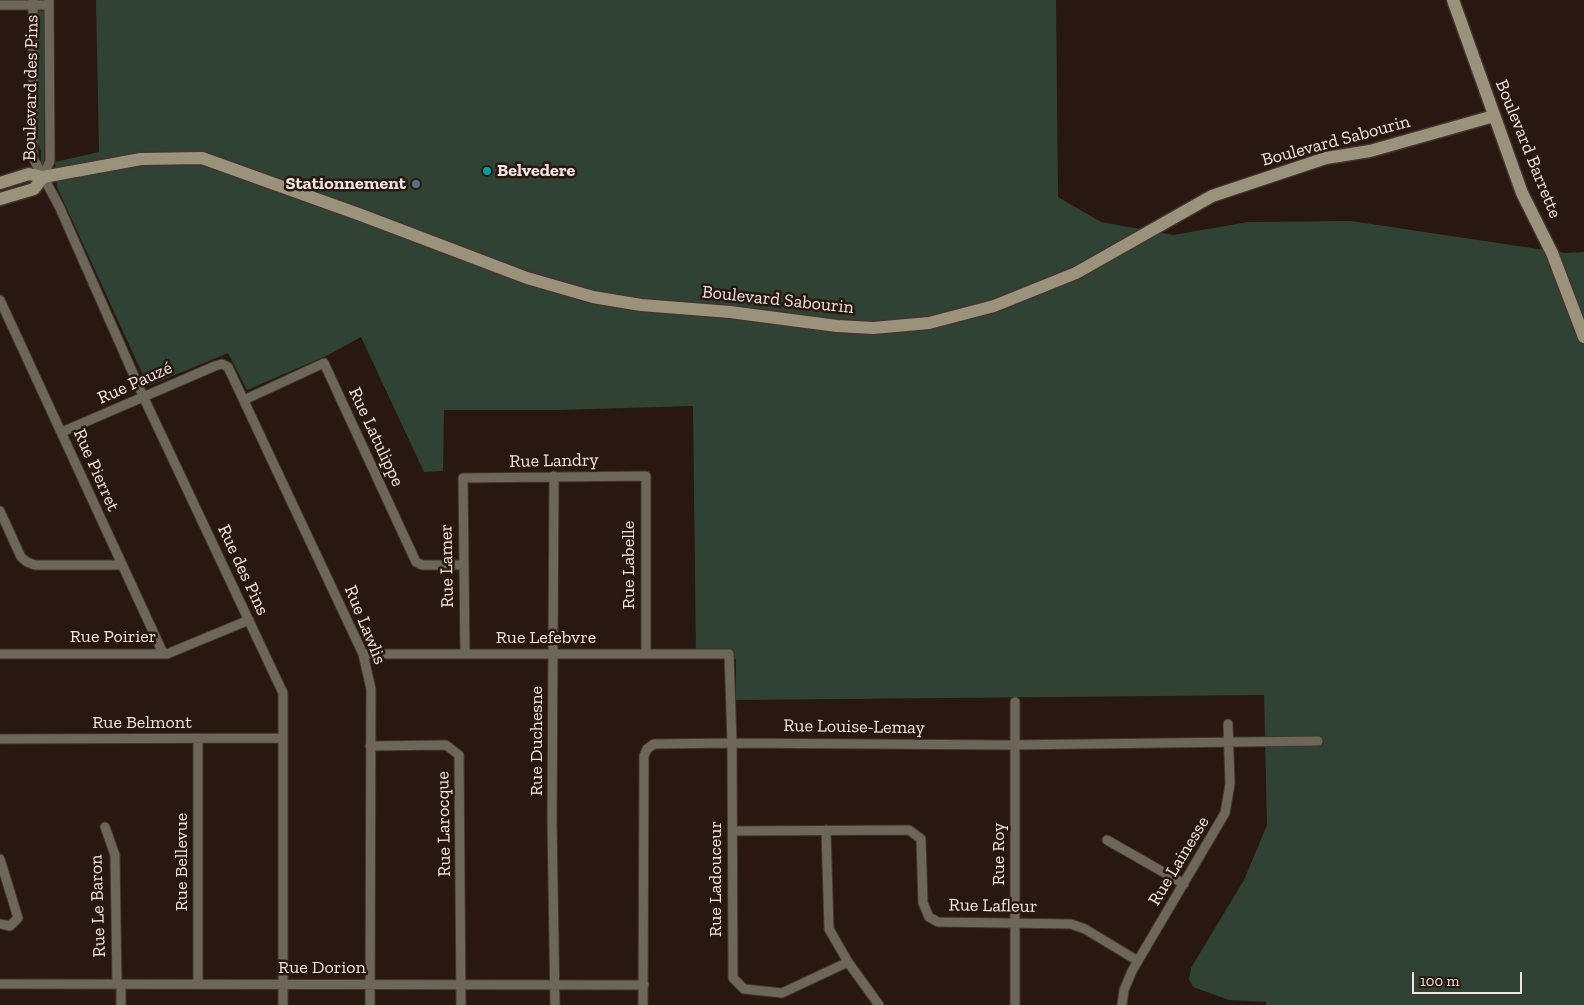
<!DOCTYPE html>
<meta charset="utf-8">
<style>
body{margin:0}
#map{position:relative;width:1584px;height:1005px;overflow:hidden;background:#281811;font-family:"Zilla Slab",serif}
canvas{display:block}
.scale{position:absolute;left:1412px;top:972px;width:110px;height:22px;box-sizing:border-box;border:2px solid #f1e5e0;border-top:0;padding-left:6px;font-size:15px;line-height:18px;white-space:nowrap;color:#f1e5e0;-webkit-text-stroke:4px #281811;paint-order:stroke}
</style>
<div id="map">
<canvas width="1584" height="1005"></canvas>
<div class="scale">100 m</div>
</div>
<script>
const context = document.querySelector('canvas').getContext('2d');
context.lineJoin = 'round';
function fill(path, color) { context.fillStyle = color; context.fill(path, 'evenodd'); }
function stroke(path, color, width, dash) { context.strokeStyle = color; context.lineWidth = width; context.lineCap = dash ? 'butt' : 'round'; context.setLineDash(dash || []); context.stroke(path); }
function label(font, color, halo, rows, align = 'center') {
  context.font = font + ' "Zilla Slab",serif'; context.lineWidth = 5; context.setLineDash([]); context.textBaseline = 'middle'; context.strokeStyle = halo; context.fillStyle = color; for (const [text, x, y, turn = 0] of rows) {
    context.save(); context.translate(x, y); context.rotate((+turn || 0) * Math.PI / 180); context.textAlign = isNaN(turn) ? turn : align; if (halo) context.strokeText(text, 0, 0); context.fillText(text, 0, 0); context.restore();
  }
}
const green = new Path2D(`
 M 96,0 L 1056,0 L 1058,197 L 1101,222 L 1173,235 L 1248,222 L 1351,221 L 1565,253 L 1584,252 L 1584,1005 L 1266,1005 L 1266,1002 L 1229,1000 L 1193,987 L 1189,979 L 1191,968 L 1244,880 L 1267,825 L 1264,695 L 736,700 L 736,659 L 696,659 L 693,406 L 558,410 L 444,410 L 443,471 L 424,472 L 361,337 L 328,355 L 247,390 L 228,353 L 148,386 L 57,187 L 55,162 L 99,152 Z
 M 36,11 L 44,11 L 44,165 L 41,165 L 41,150 L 37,142 Z`);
const street = new Path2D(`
 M 33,0 L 33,158 L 59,206 L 143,396 L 283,693 L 283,1005
 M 0,5 L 49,5
 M 43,177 L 50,161 L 49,0
 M 0,300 L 163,653
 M 244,400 L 324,363 L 416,562 L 422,565 L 462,565
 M 62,432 L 215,366 L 222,364 L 228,367 L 363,654 L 371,689 L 370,1005
 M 554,476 L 552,821 L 555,1005
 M 0,511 L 21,557 L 27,562 L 35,565 L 122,565
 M 0,654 L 167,654 L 249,620
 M 363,654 L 729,654 L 732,743 L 733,978 L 744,989 L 782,993 L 848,962
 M 465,654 L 463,478 L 646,476 L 646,654
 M 1015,702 L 1015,1005
 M 0,739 L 283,738
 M 198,739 L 198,984
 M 370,746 L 446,745 L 459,755 L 461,1005
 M 105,827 L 115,855 L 117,984
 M 826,830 L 829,929 L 848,962 L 879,1005
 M 733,831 L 909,830 L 921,839 L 923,903 L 929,917 L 938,922 L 1071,924 L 1085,929 L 1138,961
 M 1107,840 L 1184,884
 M 0,859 L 18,918 L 10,926 L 0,924
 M 0,984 L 644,985
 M 121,984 L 121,1005
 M 643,1005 L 644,756 L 647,749 L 654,744 L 732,743 L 1009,745 L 1318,741
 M 1122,1005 L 1124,990 L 1132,971 L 1225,813 L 1230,784 L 1228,724`);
const secondary = new Path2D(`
 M 1453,0 L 1522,193 L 1552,253 L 1584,337
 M 0,183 L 29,174 L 43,177 L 141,159 L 202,158 L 361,215 L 527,278 L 593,297 L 641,305 L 730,312 L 837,326 L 873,328 L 929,323 L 994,306 L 1076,273 L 1212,196 L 1326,158 L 1370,151 L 1494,116
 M 0,199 L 34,189 L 43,177`);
const markers = [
 [487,171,5,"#0f9aa8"],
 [416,184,5,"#5c6f8a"]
];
const streetNames = [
 ["Boulevard des Pins",31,88,-89],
 ["Boulevard Sabourin",1336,141,-15],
 ["Boulevard Barrette",1528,149,68],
 ["Boulevard Sabourin",778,300,6],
 ["Rue Pauzé",135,383,-24],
 ["Rue Latulippe",376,437,65],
 ["Rue Landry",554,461,-1],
 ["Rue Pierret",96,470,66],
 ["Rue Labelle",629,565,-90],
 ["Rue Lamer",447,566,-91],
 ["Rue des Pins",243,570,65],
 ["Rue Lawlis",365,625,68],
 ["Rue Poirier",113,637],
 ["Rue Lefebvre",546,638],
 ["Rue Belmont",142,723],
 ["Rue Louise-Lemay",854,727,1],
 ["Rue Duchesne",537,741,-90],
 ["Rue Larocque",444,824,-91],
 ["Rue Roy",999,854,-90],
 ["Rue Lainesse",1179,861,-59],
 ["Rue Bellevue",182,862,-90],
 ["Rue Ladouceur",716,879,-90],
 ["Rue Le Baron",98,906,-92],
 ["Rue Lafleur",993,906,1],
 ["Rue Dorion",322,968]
];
const poiNames = [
 ["Belvedere",497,171],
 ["Stationnement",406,184,"right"]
];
fill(green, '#304233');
stroke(street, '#44352e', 11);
stroke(secondary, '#44352e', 15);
stroke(street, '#6c6759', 9);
stroke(secondary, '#9a927b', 12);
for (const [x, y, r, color] of markers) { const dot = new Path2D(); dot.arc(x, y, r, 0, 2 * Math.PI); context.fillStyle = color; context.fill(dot); stroke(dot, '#281811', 2); }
label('18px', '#f1e5e0', '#281811', streetNames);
label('bold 18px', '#f1e5e0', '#281811', poiNames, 'left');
</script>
